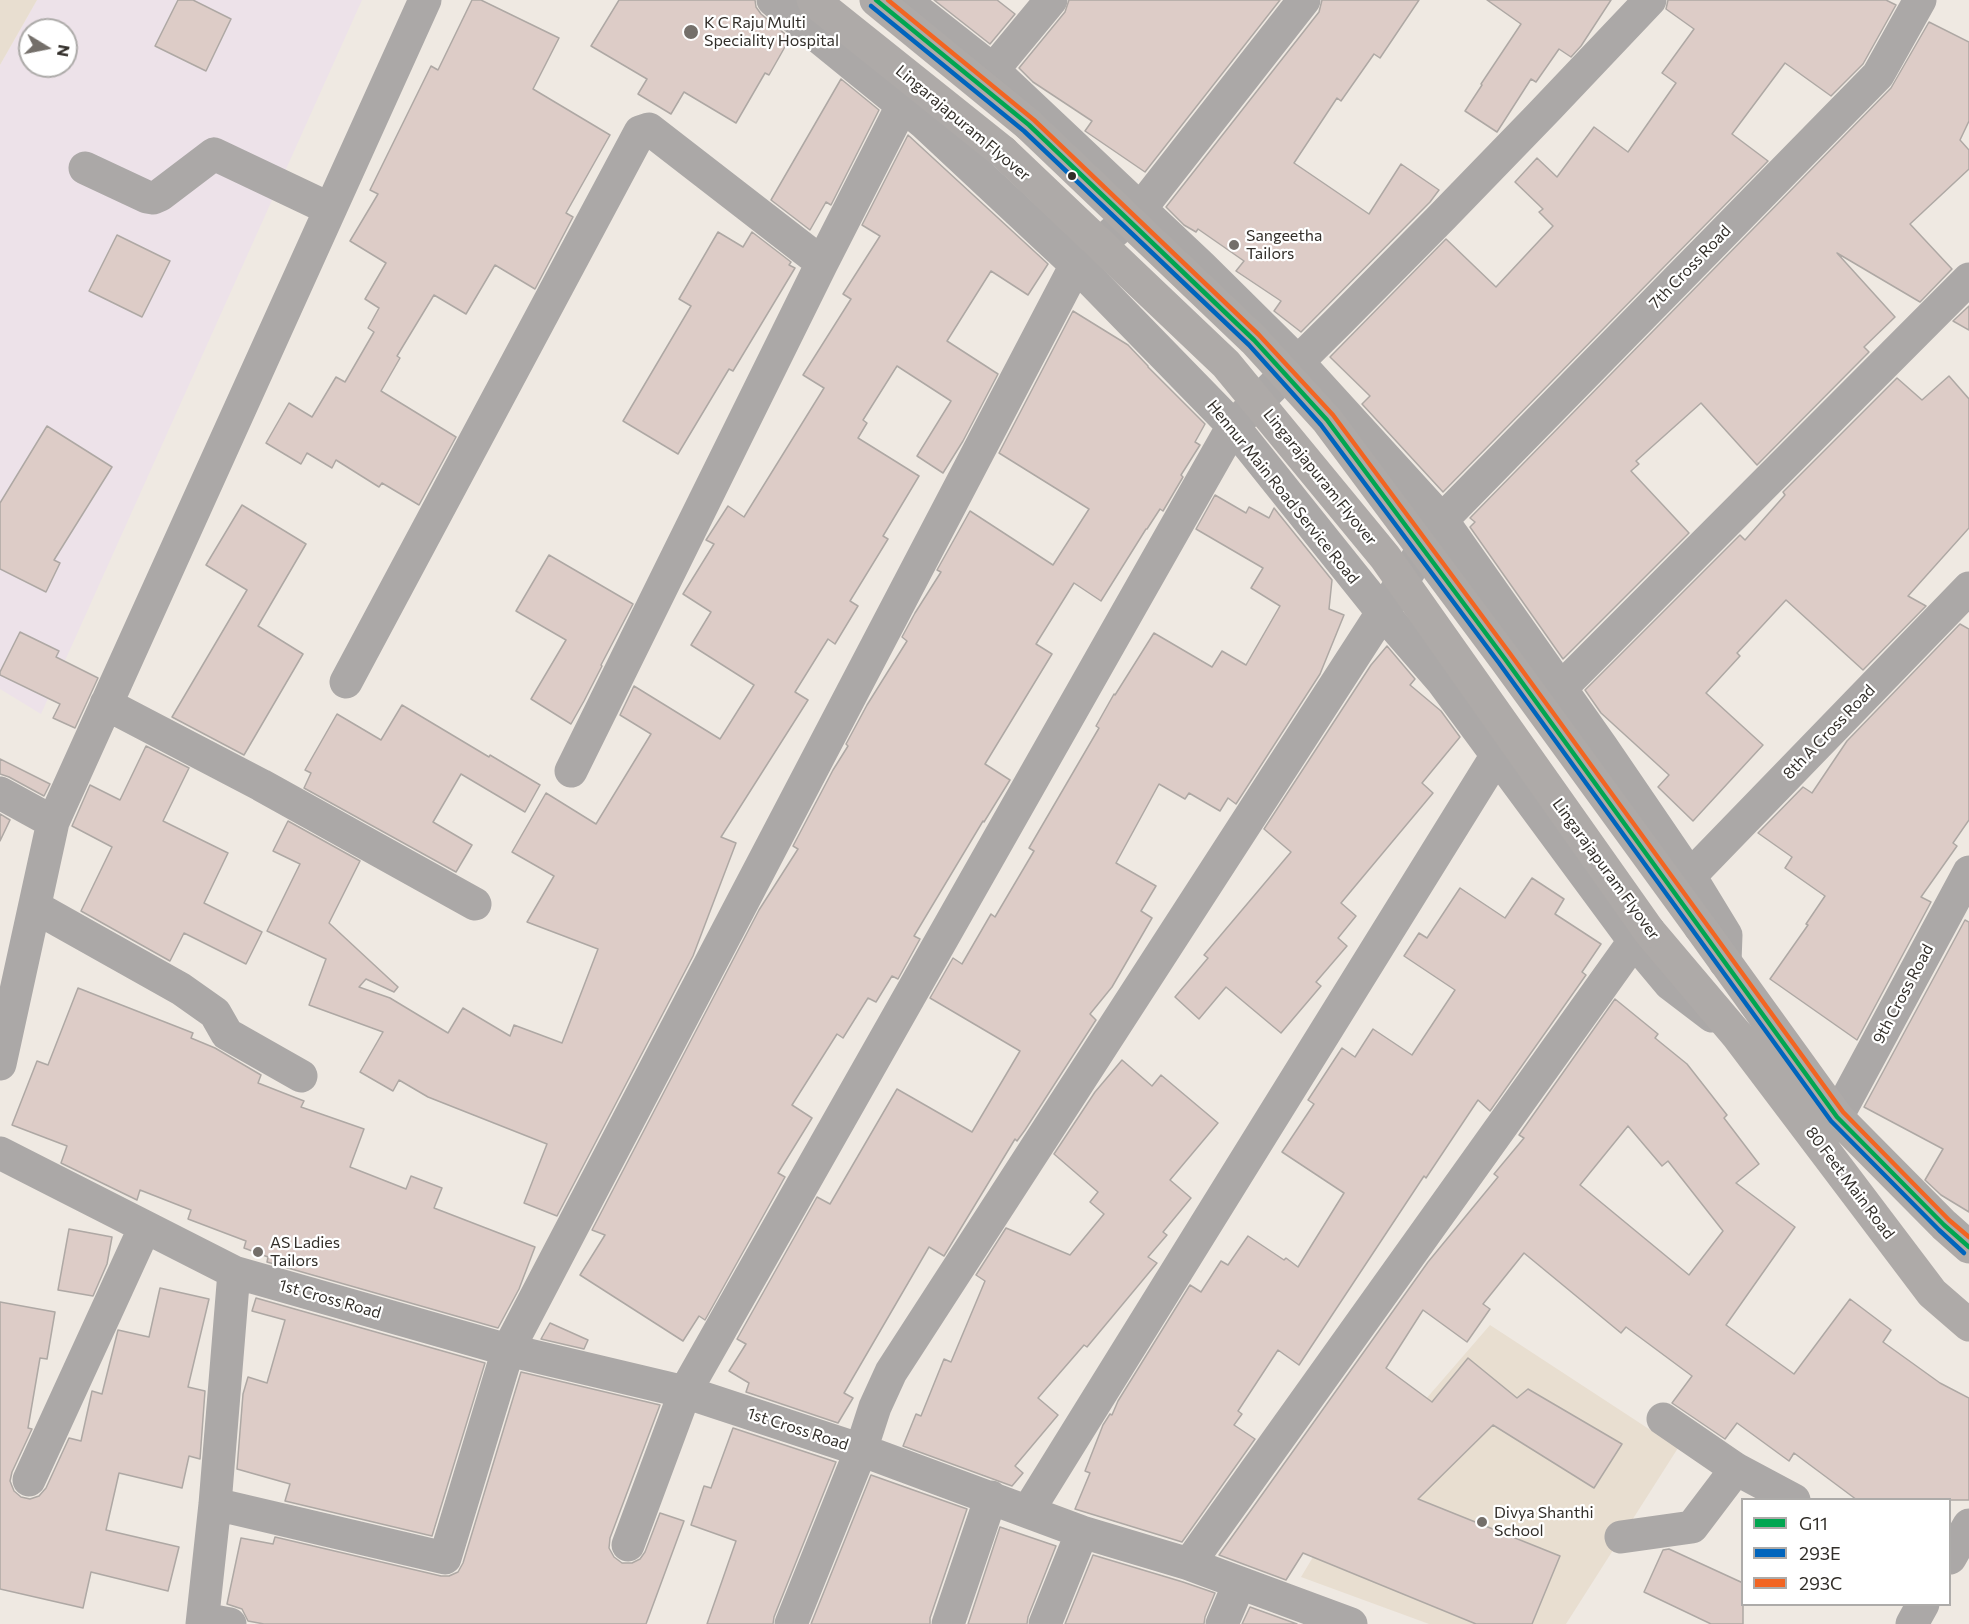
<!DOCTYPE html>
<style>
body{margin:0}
#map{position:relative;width:1969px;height:1624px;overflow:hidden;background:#efe9e2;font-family:Commissioner,sans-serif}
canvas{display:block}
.legend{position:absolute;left:1741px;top:1498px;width:210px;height:108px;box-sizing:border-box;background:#fff;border:2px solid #adaba9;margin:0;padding:8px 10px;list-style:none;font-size:18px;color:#322e29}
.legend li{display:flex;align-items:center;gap:12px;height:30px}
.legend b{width:30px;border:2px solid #adaba9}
.north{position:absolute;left:18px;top:18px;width:60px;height:60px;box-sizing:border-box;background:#fff;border:2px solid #adaba9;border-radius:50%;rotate:100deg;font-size:16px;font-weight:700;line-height:24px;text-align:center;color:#322e29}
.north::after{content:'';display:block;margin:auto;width:21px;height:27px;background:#746f6a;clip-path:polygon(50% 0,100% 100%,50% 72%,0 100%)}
</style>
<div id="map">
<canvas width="1969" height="1624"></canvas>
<ul class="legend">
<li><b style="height:8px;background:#00a651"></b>G11</li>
<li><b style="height:8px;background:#0065bd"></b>293E</li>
<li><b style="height:8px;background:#f26522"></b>293C</li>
</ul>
<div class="north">N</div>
</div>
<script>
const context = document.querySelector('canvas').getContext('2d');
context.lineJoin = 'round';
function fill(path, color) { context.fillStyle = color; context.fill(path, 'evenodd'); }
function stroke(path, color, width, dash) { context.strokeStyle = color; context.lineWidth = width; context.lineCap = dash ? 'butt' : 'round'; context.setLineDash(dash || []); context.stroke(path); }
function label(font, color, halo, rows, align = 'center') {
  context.font = font + ' Commissioner,sans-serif'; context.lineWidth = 4.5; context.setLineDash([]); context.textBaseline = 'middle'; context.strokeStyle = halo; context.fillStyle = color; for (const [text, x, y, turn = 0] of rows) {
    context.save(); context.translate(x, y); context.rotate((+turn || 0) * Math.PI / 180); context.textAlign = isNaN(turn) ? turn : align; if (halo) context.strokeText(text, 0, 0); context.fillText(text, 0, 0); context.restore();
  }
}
const industrial = new Path2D(`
 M 37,0 L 362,0 L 41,714 L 0,689 L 0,65 ZM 30,30 L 66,30 L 66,66 L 30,66 Z`);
const built = new Path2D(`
 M 0,0 L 37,0 L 0,65 Z
 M 1490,1325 L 1678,1448 L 1566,1624 L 1429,1624 L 1301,1577 L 1367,1467 Z`);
const building = new Path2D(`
 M 178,0 L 193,0 L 231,19 L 206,71 L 155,46 Z
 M 472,0 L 481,0 L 559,38 L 533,89 L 610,135 L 566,213 L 573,217 L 535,289 L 495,265 L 466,314 L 434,295 L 397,356 L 400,358 L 381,391 L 456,437 L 419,505 L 382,483 L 379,487 L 336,460 L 332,468 L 307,453 L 301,464 L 266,443 L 289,403 L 312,417 L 336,377 L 345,382 L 374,332 L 368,328 L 379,308 L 365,299 L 386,263 L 350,241 L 378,194 L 370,190 L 431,66 L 438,70 Z
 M 619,0 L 755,0 L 756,7 L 761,14 L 790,38 L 769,75 L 765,73 L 736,123 L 684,92 L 671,114 L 638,94 L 647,79 L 591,46 Z
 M 934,0 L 997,0 L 1015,14 L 990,44 Z
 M 1069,0 L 1280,0 L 1145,172 L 1085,131 L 1092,121 L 1033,82 L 1019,68 L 1065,12 Z
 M 1322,0 L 1419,0 L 1380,58 L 1374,54 L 1341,101 L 1337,98 L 1294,163 L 1369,214 L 1401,164 L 1439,190 L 1430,202 L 1301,332 L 1274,311 L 1281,301 L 1236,271 L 1244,261 L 1198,229 L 1196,232 L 1184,225 L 1166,207 L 1319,12 Z
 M 1487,0 L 1611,0 L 1581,46 L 1571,57 L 1559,49 L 1536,82 L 1531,79 L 1497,132 L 1465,111 L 1482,85 L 1481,84 L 1521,24 Z
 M 1668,0 L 1886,0 L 1896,5 L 1863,64 L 1831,96 L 1785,63 L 1732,134 L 1768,161 L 1443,492 L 1362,404 L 1370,396 L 1330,357 L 1446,239 L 1496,287 L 1553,226 L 1539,212 L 1543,209 L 1515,182 L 1537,158 L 1557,177 L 1594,127 L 1628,152 L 1676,83 L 1662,73 L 1694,29 L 1666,9 Z
 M 1929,22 L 1969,42 L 1969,121 L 1960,140 L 1969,150 L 1969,169 L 1910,224 L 1952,269 L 1920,302 L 1837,253 L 1895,317 L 1864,347 L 1869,352 L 1757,465 L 1701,403 L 1636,461 L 1639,464 L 1631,471 L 1689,533 L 1563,659 L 1470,527 L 1475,522 L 1470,518 L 1891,88 Z
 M 841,79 L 879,110 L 831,205 L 826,202 L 810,230 L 771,200 Z
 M 908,135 L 1048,264 L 1028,295 L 991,271 L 947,341 L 998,374 L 963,441 L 943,473 L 917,456 L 951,401 L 897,366 L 863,420 L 867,423 L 858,438 L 919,476 L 883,536 L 888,539 L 850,601 L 858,606 L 835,644 L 828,639 L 795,692 L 808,700 L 721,837 L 736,843 L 693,956 L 557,1216 L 524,1203 L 547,1144 L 428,1097 L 399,1080 L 393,1091 L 360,1072 L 383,1032 L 309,1005 L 326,959 L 267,931 L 300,864 L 273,851 L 288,821 L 360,861 L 329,923 L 398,987 L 394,992 L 366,979 L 359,987 L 390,998 L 448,1033 L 463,1008 L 510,1036 L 514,1025 L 562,1043 L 598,949 L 527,922 L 554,876 L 512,852 L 546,793 L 596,824 L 651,734 L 620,715 L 634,686 L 720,739 L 754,685 L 691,645 L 711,612 L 683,594 L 714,544 L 706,540 L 728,506 L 744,517 L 824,388 L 803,375 L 851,299 L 843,294 L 880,236 L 862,225 Z
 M 718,232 L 743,247 L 752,232 L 791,262 L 789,265 L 795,268 L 733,371 L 729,369 L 678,454 L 623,421 L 691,306 L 679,299 Z
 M 117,235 L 170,261 L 142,317 L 89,291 Z
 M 1969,306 L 1969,330 L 1953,321 Z
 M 1073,311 L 1128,345 L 1148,366 L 1148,367 L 1205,424 L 1195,442 L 1200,445 L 1181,475 L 1183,477 L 1163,511 L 1160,509 L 1147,529 L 1146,529 L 1101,601 L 1074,583 L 1036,644 L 1052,654 L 985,764 L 1010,780 L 984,822 L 983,821 L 914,936 L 920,939 L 898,979 L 892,976 L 876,1002 L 868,998 L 843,1038 L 837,1034 L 792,1105 L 812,1118 L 778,1173 L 785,1177 L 705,1320 L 699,1316 L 683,1341 L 580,1275 L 605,1235 L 592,1230 L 759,910 L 798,849 L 793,846 L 833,770 L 848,746 L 846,744 L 867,705 L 907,641 L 902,637 L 915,613 L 941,572 L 937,570 L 970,511 L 1053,565 L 1089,509 L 999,453 Z
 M 1949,376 L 1969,399 L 1969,528 L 1908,596 L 1926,606 L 1863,670 L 1786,600 L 1737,653 L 1740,656 L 1706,693 L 1763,745 L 1693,821 L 1658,787 L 1669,775 L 1601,713 L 1585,690 L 1740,535 L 1745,540 L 1785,495 L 1783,492 L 1897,378 L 1922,400 Z
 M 47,426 L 112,467 L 54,560 L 60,563 L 46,592 L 0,569 L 0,503 Z
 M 1215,495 L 1246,513 L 1249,507 L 1269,518 L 1274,508 L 1332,580 L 1329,609 L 1344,615 L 1320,674 L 1236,804 L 1228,798 L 1220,811 L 1189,793 L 1185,799 L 1159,784 L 1116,863 L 1156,886 L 1141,911 L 1152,918 L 1112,987 L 1090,1014 L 1096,1020 L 1094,1023 L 1025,1130 L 1017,1141 L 1015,1139 L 944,1256 L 929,1247 L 844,1393 L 853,1398 L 838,1423 L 746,1392 L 749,1383 L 729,1371 L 746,1344 L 737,1339 L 817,1197 L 830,1204 L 897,1089 L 972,1132 L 1020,1051 L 930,998 L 953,958 L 962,964 L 991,914 L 995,917 L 1034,851 L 1029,848 L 1099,728 L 1096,726 L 1114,694 L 1115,695 L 1154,633 L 1212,667 L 1222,651 L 1246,665 L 1280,606 L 1251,588 L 1263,568 L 1196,529 Z
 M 242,505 L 306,544 L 258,626 L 303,654 L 244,755 L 172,717 L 247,590 L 206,565 Z
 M 549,555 L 633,604 L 601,665 L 602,666 L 584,701 L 571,724 L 531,699 L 566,640 L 516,611 Z
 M 1960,624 L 1969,629 L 1969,820 L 1953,843 L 1957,846 L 1921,897 L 1931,902 L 1857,1040 L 1770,979 L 1808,925 L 1806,924 L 1825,896 L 1785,868 L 1792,857 L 1758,833 L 1803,787 L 1812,793 L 1847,741 Z
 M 20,632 L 59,651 L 56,657 L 98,678 L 75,728 L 53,718 L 60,704 L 0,675 L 0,672 Z
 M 1387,646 L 1415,679 L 1410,685 L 1441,711 L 1460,737 L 1422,783 L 1433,793 L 1341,903 L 1356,916 L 1338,938 L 1347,946 L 1316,982 L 1321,986 L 1281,1033 L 1226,987 L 1199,1019 L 1175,997 L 1208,958 L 1204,955 L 1291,852 L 1264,829 L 1371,665 Z
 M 402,705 L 489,757 L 490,755 L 540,785 L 525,812 L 461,774 L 433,822 L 472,845 L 456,872 L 304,788 L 311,773 L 305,770 L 337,714 L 381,740 Z
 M 146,746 L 189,768 L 163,821 L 228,853 L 204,903 L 262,932 L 246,964 L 184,933 L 170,961 L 81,911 L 112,847 L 72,826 L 90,785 L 120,800 Z
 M 0,759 L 50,784 L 44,796 L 9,777 L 0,774 Z
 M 0,814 L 10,820 L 0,841 Z
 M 1532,878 L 1564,899 L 1555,914 L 1601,944 L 1582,972 L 1586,975 L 1490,1111 L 1478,1100 L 1426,1178 L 1424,1176 L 1299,1365 L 1278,1350 L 1238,1411 L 1242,1414 L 1234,1425 L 1255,1439 L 1182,1542 L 1075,1509 L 1090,1473 L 1085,1471 L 1103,1425 L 1110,1414 L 1112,1415 L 1118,1401 L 1190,1285 L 1201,1292 L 1221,1261 L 1228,1265 L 1248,1236 L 1284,1260 L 1286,1258 L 1298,1267 L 1344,1193 L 1282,1152 L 1314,1104 L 1308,1100 L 1342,1048 L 1355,1057 L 1373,1029 L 1412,1055 L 1455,990 L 1404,956 L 1419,933 L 1427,938 L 1460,888 L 1505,918 Z
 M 1965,920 L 1969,922 L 1969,1212 L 1941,1195 L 1925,1180 L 1943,1149 L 1864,1107 Z
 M 78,988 L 193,1033 L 191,1038 L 215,1048 L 261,1075 L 258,1083 L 304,1101 L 301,1107 L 364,1129 L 350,1167 L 406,1189 L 411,1176 L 442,1188 L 434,1208 L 535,1247 L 519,1289 L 498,1328 L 267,1262 L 268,1257 L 244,1248 L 246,1241 L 188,1219 L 191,1210 L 140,1190 L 137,1200 L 61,1163 L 67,1146 L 12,1125 L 37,1061 L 48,1065 Z
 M 1615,999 L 1658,1034 L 1655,1038 L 1687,1064 L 1727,1115 L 1724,1118 L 1759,1164 L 1736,1183 L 1795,1227 L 1726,1325 L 1794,1374 L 1850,1299 L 1891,1330 L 1883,1342 L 1940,1383 L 1969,1398 L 1969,1500 L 1857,1500 L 1794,1453 L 1789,1461 L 1737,1423 L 1725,1439 L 1672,1403 L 1692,1376 L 1626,1327 L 1621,1333 L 1524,1253 L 1483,1304 L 1490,1309 L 1467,1342 L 1423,1310 L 1386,1368 L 1432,1402 L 1468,1358 L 1517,1398 L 1528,1389 L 1622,1444 L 1594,1488 L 1493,1425 L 1418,1499 L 1560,1556 L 1532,1624 L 1476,1624 L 1303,1553 L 1286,1580 L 1219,1555 L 1428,1262 L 1498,1177 L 1494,1174 L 1524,1138 L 1519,1135 ZM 1628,1126 L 1662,1166 L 1668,1161 L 1723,1231 L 1689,1275 L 1580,1185 Z
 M 1122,1060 L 1152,1086 L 1161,1075 L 1218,1123 L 1170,1180 L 1191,1198 L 1163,1232 L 1167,1235 L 1148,1257 L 1157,1263 L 1087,1347 L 1084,1345 L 1038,1398 L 1058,1415 L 1015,1466 L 1023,1473 L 1012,1486 L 903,1446 L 916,1414 L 921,1416 L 944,1359 L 951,1362 L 985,1281 L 976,1275 L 1006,1228 L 1070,1255 L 1104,1214 L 1090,1202 L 1098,1192 L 1054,1154 L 1095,1092 Z
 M 69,1229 L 112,1237 L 107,1264 L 93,1296 L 58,1290 Z
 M 160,1288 L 209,1299 L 188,1387 L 205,1391 L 200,1459 L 189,1456 L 182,1488 L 119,1473 L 106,1530 L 179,1547 L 168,1591 L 91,1572 L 83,1608 L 0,1589 L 0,1302 L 55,1312 L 47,1359 L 40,1358 L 28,1428 L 32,1429 L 12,1472 L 10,1481 L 14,1491 L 21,1497 L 30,1499 L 39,1496 L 46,1488 L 69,1438 L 81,1441 L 92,1391 L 102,1394 L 118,1330 L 149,1337 Z
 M 256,1298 L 485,1363 L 432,1536 L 285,1501 L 290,1484 L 237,1469 L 243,1394 L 248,1377 L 267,1383 L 285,1320 L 252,1311 Z
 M 550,1323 L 588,1340 L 584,1349 L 541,1339 Z
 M 521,1372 L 660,1405 L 610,1538 L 609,1548 L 614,1557 L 622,1563 L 632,1563 L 640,1559 L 645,1552 L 660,1513 L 684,1521 L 646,1624 L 264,1624 L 248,1621 L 242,1609 L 227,1604 L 241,1538 L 273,1544 L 275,1537 L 441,1576 L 449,1576 L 458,1572 L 463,1563 Z
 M 733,1428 L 836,1462 L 774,1617 L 773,1624 L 707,1624 L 736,1541 L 691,1525 L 704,1486 L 711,1488 Z
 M 871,1475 L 967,1509 L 930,1618 L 930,1624 L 811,1624 Z
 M 1000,1527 L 1056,1546 L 1028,1617 L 1027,1624 L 968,1624 Z
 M 1669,1549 L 1743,1583 L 1743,1624 L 1711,1624 L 1644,1592 L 1663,1550 Z
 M 1093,1555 L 1183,1582 L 1215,1593 L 1205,1617 L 1204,1624 L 1065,1624 Z
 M 1250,1607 L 1297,1624 L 1242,1624 Z`);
const minor = new Path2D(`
 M 773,0 L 924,123 L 1076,265 L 1233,426 L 1382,612 L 1442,681 L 1634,941 L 1670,984 L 1712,1016
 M 904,0 L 993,70 L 1201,266 L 1298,362 L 1442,520 L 1602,747 L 1690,876 L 1726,935 L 1725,962
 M 993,70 L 1051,0
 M 85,168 L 147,197 L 153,198 L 160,195 L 214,154 L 330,209
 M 822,263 L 902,106
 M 346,682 L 640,132 L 649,129 L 822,263 L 571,771
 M 1561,688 L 1969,279
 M 106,704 L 261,785 L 475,904
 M 0,793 L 53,822
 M 1690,876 L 1969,588
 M 35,907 L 181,989 L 215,1013 L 227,1034 L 301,1076
 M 0,1064 L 53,822 L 425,0
 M 1837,1117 L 1969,872
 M 0,1153 L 234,1272 L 215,1504 L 202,1624
 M 234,1272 L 508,1350 L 685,1392 L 861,1450 L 1082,1532 L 1189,1564 L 1351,1624
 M 1663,1419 L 1736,1469 L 1794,1500
 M 29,1480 L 145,1227
 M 215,1504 L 445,1558 L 508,1350 L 1076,265 L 1141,208 L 1304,0
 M 1028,1511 L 1497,755
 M 1621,1537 L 1692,1527 L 1736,1469
 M 628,1545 L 685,1392 L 1233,426 C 1375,287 1514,145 1650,0
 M 1950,1558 L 1969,1525
 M 1189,1564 L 1634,941
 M 203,1619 L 230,1624
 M 791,1624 L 861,1450 L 875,1407 L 891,1372 L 1442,520 L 1878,75 L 1920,0
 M 948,1624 L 991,1497
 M 1045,1624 L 1082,1532
 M 1222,1624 L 1239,1584
 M 1912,1624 L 1923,1604`);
const major = new Path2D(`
 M 813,0 L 1003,152
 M 876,0 L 1029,125
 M 1700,927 L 1837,1117 L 1944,1225 L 1969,1247
 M 1649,931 L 1737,1035 L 1932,1293 L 1969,1325`);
const majorBridge = new Path2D(`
 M 1029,125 L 1254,340 L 1327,420 L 1505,659 L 1700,927
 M 1003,152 L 1226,364 L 1385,557 L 1649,931`);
const bus1 = new Path2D(`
 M 876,0 L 1029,125 L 1254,340 L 1327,420 L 1505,659 L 1837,1117 L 1944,1225 L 1969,1247`);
const bus2 = new Path2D(`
 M 871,6 L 1024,131 L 1249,345 L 1321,425 L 1499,663 L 1831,1121 L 1939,1230 L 1964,1253`);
const bus3 = new Path2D(`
 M 888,0 L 1034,120 L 1259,335 L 1333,415 L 1511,655 L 1843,1112 L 1949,1220 L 1969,1237`);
const markers = [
 [691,32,8,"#746f6a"],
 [1072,176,5,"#322e29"],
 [1234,245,6,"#746f6a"],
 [258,1252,6,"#746f6a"],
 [1482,1522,6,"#746f6a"]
];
const poiNames = [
 ["K C Raju Multi",704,23],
 ["Speciality Hospital",704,41],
 ["Sangeetha",1246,236],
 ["Tailors",1246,254],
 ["AS Ladies",270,1243],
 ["Tailors",270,1261],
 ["Divya Shanthi",1494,1513],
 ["School",1494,1531]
];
const streetNames = [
 ["Lingarajapuram Flyover",963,123,40],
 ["7th Cross Road",1690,267,-46],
 ["Lingarajapuram Flyover",1320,477,51],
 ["Hennur Main Road Service Road",1283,492,51],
 ["8th A Cross Road",1829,732,-46],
 ["Lingarajapuram Flyover",1606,869,54],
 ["9th Cross Road",1903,994,-62],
 ["80 Feet Main Road",1850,1183,53],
 ["1st Cross Road",330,1299,16],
 ["1st Cross Road",798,1429,18]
];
fill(industrial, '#ede2e9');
fill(built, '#e8ded0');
fill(building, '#ddccc7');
stroke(building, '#aea8a4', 1.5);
stroke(minor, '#aba8a7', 33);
stroke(major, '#aeaaa8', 33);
stroke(majorBridge, '#aeaaa8', 33);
stroke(bus1, '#00a651', 4.5);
stroke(bus2, '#0065bd', 4.5);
stroke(bus3, '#f26522', 4.5);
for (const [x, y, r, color] of markers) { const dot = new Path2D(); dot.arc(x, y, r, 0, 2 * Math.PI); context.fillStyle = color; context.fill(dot); stroke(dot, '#fff', 2); }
label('16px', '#322e29', '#fff', poiNames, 'left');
label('16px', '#322e29', '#fff', streetNames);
</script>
